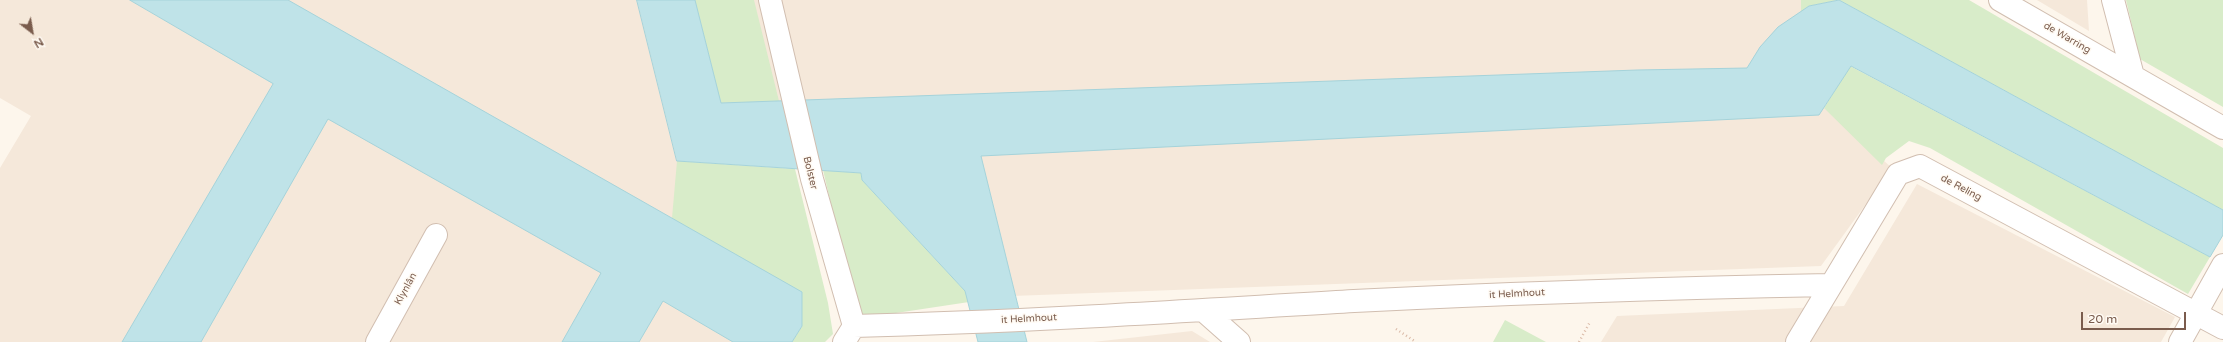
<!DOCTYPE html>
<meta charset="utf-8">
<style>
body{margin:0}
#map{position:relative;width:2223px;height:342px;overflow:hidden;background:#fdf6ec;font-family:"Varela Round",sans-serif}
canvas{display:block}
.north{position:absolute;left:12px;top:12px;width:40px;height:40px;-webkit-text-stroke:3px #fffaf3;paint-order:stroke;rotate:149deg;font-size:11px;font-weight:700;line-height:16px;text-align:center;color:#7a5c4d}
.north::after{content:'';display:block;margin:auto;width:14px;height:18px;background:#7a5c4d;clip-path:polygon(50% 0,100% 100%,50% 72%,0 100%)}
.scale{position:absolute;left:2081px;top:312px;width:105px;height:18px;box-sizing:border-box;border:2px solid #7a5c4d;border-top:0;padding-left:5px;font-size:12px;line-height:14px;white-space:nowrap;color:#7a5c4d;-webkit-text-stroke:3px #fffaf3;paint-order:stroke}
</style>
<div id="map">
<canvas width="2223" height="342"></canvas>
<div class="north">N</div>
<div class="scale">20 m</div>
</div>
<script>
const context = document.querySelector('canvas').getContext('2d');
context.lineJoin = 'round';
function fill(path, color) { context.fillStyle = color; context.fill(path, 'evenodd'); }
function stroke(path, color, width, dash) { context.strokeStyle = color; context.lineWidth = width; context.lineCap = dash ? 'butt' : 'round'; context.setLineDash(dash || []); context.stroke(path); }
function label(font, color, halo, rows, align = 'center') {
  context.font = font + ' "Varela Round",sans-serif'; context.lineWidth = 3; context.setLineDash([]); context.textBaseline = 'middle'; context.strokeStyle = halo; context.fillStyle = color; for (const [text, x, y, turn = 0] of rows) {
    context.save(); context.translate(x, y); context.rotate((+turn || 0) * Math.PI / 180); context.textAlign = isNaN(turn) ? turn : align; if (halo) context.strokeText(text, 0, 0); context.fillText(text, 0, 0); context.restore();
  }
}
const residential = new Path2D(`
 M 0,0 L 140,0 L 281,84 L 130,342 L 0,342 L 0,168 L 31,116 L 0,98 Z
 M 274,0 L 1809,0 L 1810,15 L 1751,75 L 685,152 L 694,239 Z
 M 2037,0 L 2087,0 L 2089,31 Z
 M 1818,102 L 1892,168 L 1821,266 L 1012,296 L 976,151 Z
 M 325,110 L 611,268 L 568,342 L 193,342 Z
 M 1917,184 L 2175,317 L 2161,342 L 1601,342 L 1617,316 L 1844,306 Z
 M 659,281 L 767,342 L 625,342 Z
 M 1192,331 L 1210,342 L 1093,342 Z`);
const green = new Path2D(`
 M 695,0 L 754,0 L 779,101 L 721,103 Z
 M 1801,0 L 1969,0 L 2223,148 L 2223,210 L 1839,0 L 1809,6 L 1801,12 Z
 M 2126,0 L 2223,0 L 2223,107 L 2140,59 Z
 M 1850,66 L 2210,257 L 2188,294 L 1930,148 L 1909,141 L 1886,158 L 1882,165 L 1824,108 Z
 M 677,161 L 795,169 L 828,303 L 833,334 L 825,342 L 792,342 L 802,326 L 672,218 Z
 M 823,170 L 861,173 L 862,180 L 965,291 L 969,302 L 863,318 L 856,311 Z
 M 1505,320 L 1546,342 L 1493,342 Z`);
const water = new Path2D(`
 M 130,0 L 288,0 L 802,292 L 802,326 L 792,342 L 733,342 L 663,301 L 639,342 L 562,342 L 601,273 L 328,119 L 201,342 L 122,342 L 273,84 Z
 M 637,0 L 695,0 L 721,103 L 1637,70 L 1747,68 L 1760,47 L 1778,27 L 1809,6 L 1839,0 L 2223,210 L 2223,235 L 2210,257 L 1851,66 L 1819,115 L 981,156 L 1027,342 L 978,342 L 965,291 L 862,180 L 861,173 L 677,161 Z`);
const path = new Path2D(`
 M 1396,329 L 1416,342
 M 1579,342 L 1590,322`);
const minor = new Path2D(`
 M 770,0 L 812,179 L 854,326 L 844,342
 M 2000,0 L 2223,128
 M 2113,0 L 2133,76
 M 1204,311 L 1239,342
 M 854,326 C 1021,322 1188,311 1354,301 C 1513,293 1672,288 1830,285
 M 377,342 L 436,235
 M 1797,342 L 1898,174 L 1920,166 L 2223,328
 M 2180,342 L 2223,265`);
const streetNames = [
 ["de Warring",2067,38,30],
 ["Bolster",810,173,76],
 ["de Reling",1961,188,28],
 ["Klynlân",406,289,-61],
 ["it Helmhout",1517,294,-3],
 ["it Helmhout",1029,319,-3]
];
fill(residential, '#f5e8da');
fill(green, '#d8ecc9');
fill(water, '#bfe3e8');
stroke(water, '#a5d3da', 1);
stroke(minor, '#d1beb0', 24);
stroke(path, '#d9b8a5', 2.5, [1, 3]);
stroke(minor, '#fff', 22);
label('10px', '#7a5c4d', '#fffaf3', streetNames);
</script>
